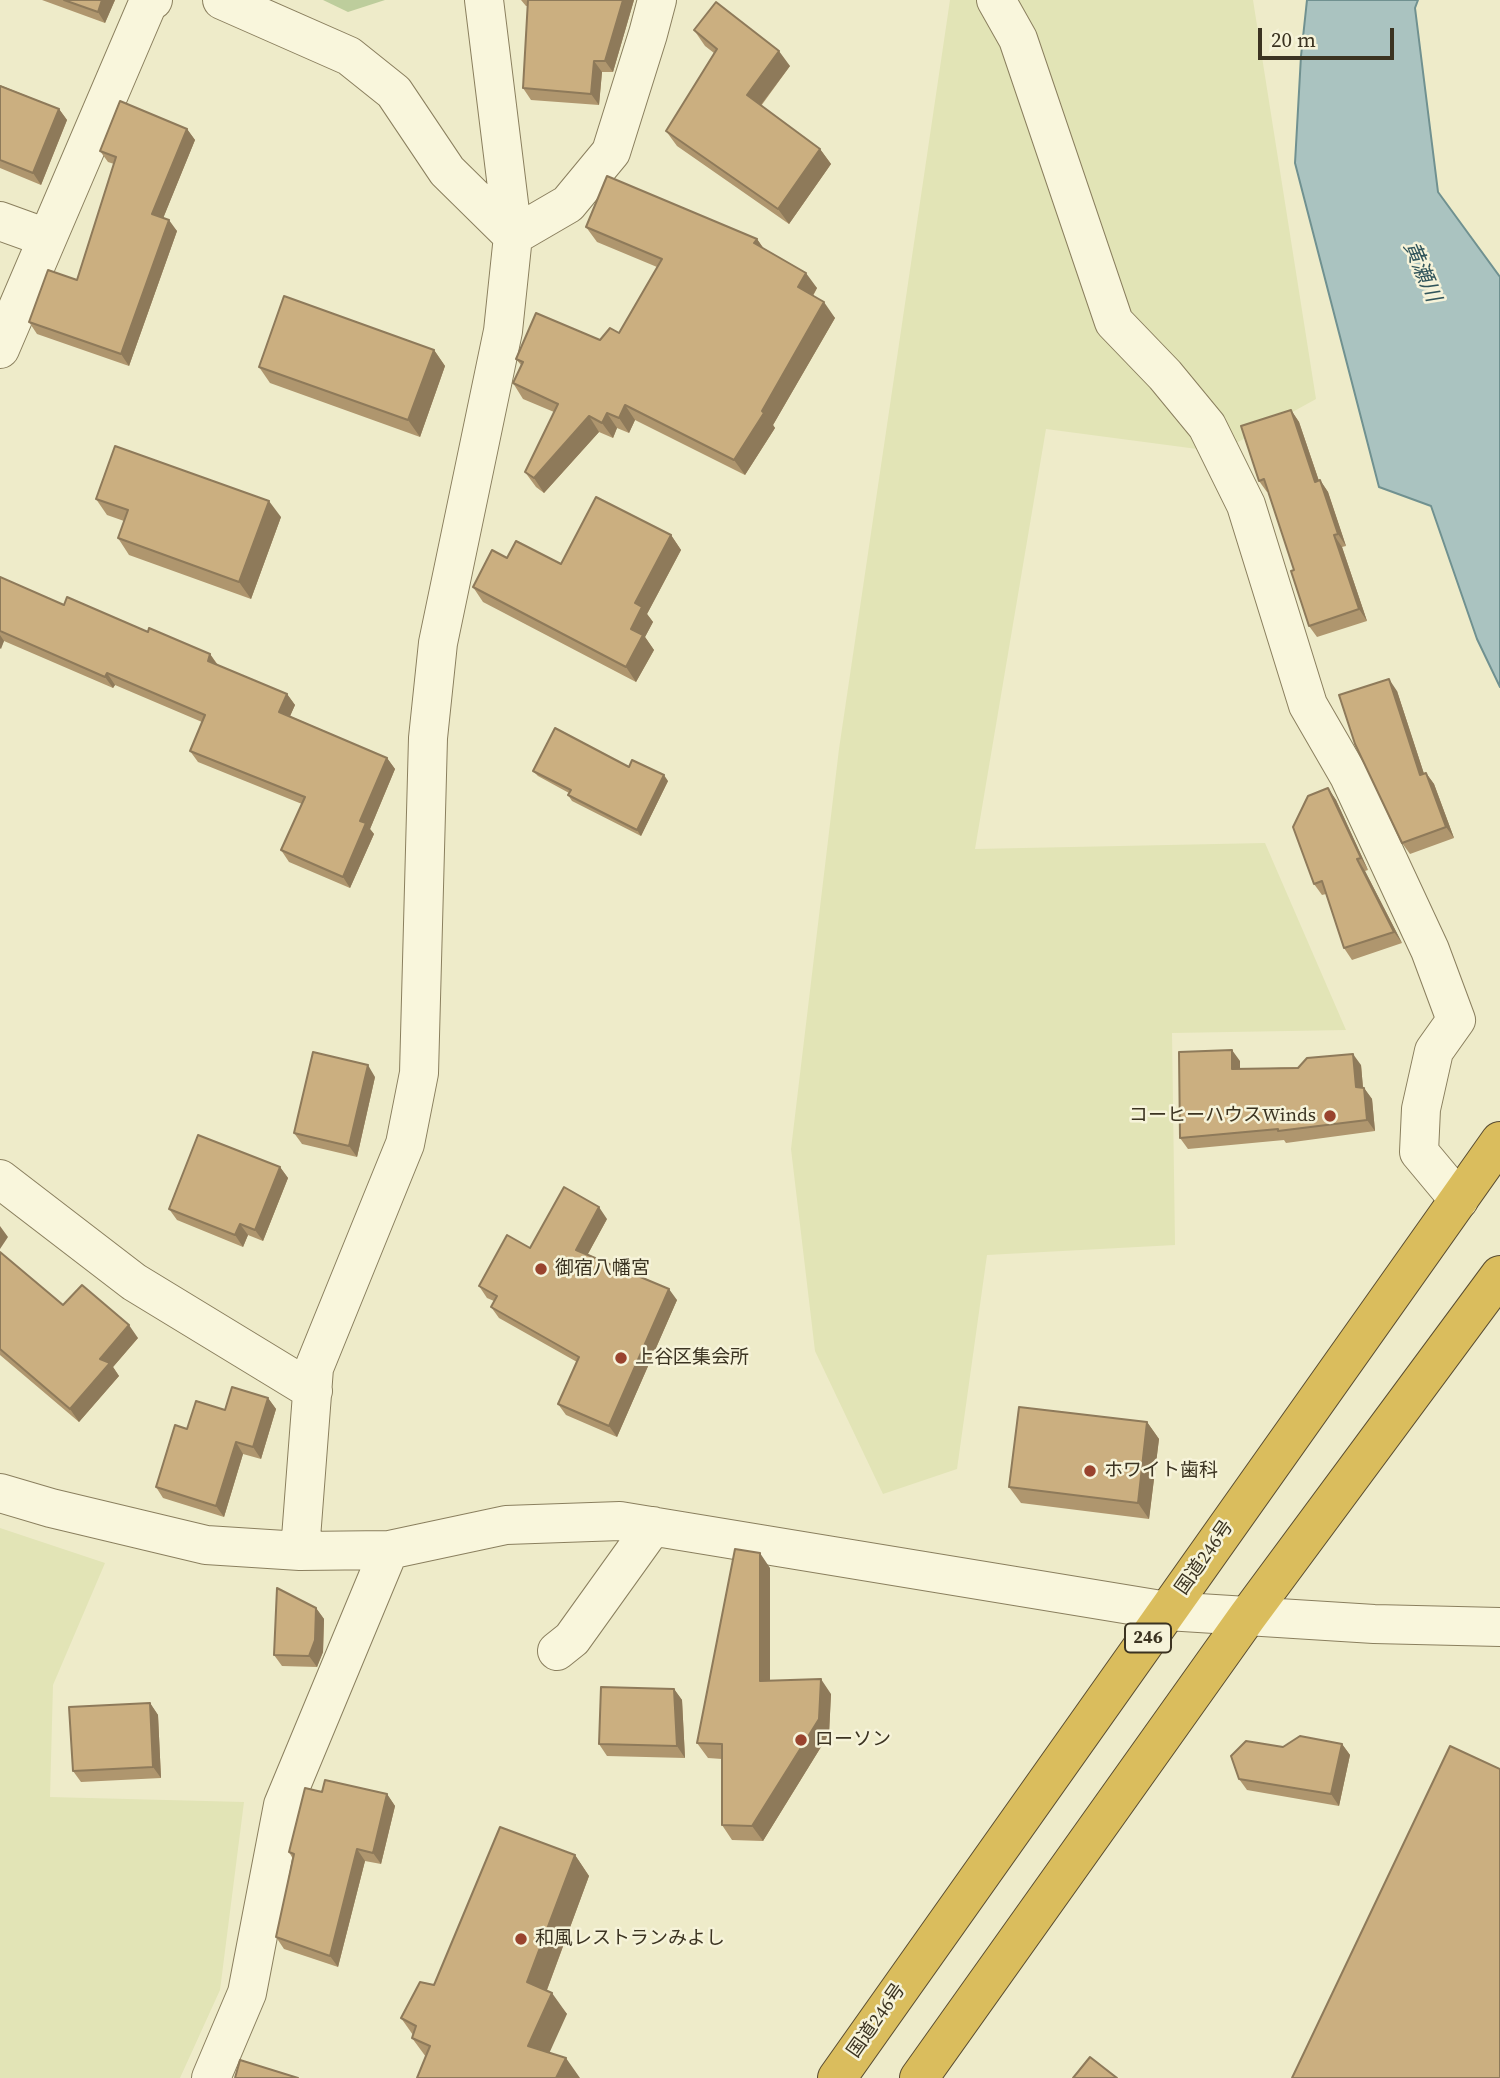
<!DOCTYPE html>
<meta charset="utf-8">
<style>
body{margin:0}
#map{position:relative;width:1500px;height:2078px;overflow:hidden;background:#eeebc9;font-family:"Source Serif 4",serif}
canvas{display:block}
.scale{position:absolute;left:1258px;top:28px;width:136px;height:32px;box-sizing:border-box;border:4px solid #3b3321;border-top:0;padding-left:9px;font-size:21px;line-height:24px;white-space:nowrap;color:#3b3321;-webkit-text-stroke:5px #f6f3d9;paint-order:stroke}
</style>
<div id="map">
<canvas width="1500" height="2078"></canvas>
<div class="scale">20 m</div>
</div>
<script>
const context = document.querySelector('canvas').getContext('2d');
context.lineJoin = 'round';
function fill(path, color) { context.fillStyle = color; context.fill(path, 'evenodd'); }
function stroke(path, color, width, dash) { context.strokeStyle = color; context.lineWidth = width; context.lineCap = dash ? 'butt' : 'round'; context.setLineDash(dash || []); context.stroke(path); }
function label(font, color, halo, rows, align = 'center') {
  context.font = font + ' "Source Serif 4","Noto Sans JP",serif'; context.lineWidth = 5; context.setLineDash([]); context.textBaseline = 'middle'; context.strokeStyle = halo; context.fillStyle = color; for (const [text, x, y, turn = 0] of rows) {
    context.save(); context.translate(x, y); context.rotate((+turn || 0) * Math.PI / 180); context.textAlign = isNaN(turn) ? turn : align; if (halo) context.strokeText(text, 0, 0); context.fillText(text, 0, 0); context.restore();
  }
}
const farmland = new Path2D(`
 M 950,0 L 1253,0 L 1316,399 L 1220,452 L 1046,429 L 975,849 L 1265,843 L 1346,1030 L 1172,1033 L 1175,1245 L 987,1255 L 957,1469 L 883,1494 L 815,1351 L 791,1149 L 839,749 Z
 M 0,1528 L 105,1563 L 53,1685 L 50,1797 L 244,1802 L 220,1990 L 180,2078 L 0,2078 Z`);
const green = new Path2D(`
 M 323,0 L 385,0 L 348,12 Z`);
const water = new Path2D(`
 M 1307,0 L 1418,0 L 1415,8 L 1438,192 L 1500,277 L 1500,687 L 1477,639 L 1431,506 L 1379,487 L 1295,163 L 1301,56 Z`);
const minor = new Path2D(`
 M 222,0 L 349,56 L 394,92 L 447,171 L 513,236 L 568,204 L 611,152 L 648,34 L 657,0
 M 996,0 L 1018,39 L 1114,322 L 1165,375 L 1207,426 L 1246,505 L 1308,705 L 1349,776 L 1430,950 L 1456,1020 L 1434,1051 L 1421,1109 L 1419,1152 L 1459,1200
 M 0,221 L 47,238
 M 0,349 L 148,3 L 153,0
 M 0,1179 L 134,1282 L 313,1391
 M 0,1493 L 51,1508 L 206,1545 L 300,1551 L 389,1550 L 506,1525 L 620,1521 L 1167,1611 L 1374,1624 L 1500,1627
 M 300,1551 L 314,1368 L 405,1144 L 419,1073 L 428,738 L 438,643 L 503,331 L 513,236 L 484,0
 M 557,1651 L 572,1639 L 653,1526
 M 211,2078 L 247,1993 L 283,1805 L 389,1550`);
const highway = new Path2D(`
 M 837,2078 L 1500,1141
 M 919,2078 L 1247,1617 L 1500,1275`);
const wall = new Path2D(`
 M 42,0 L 115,0 L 105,23 Z
 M 521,0 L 634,0 L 613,72 L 602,72 L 599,105 L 531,100 L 523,88 L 528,6 L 526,6 Z
 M 694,30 L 790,66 L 761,106 L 820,149 L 831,164 L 789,224 L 677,146 L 666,131 L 714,53 L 705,46 Z
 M 0,85 L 59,109 L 67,120 L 41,185 L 0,168 Z
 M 187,129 L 195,140 L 163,218 L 177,231 L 129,366 L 37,334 L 29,322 L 77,280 L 114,164 L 108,162 L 100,151 Z
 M 586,227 L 757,239 L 764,249 L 817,288 L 813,296 L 835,318 L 773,425 L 775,428 L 745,475 L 635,420 L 629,433 L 617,428 L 613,438 L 599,432 L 544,493 L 536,487 L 525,472 L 554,412 L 523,399 L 513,383 L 521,365 L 516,359 L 600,340 L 619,333 L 657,267 L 597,242 Z
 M 434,350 L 445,366 L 420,437 L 270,383 L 259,367 Z
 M 1291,410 L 1299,422 L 1319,481 L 1320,480 L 1328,492 L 1346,546 L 1342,547 L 1367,621 L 1317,637 L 1309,626 L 1294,570 L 1268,492 L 1267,492 L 1259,481 Z
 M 96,499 L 281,517 L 251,599 L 129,555 L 118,538 L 124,521 L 107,515 Z
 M 671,535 L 681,550 L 647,614 L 653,622 L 645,637 L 654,650 L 636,682 L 483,602 L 473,587 L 507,558 L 561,564 Z
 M 0,577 L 64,605 L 210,654 L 218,665 L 287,694 L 295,705 L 290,716 L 387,758 L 395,769 L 370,829 L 374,834 L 350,888 L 289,862 L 281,850 L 302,804 L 198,762 L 190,751 L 202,722 L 115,685 L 113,688 L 4,641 L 0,649 Z
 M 1397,691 L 1424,774 L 1426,773 L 1434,784 L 1454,838 L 1410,854 L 1402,843 Z
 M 629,767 L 668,781 L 641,836 L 572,801 L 568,795 L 569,793 L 538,776 L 533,771 Z
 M 1328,788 L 1336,800 L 1368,870 L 1365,871 L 1402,943 L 1352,960 L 1344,948 L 1326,894 L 1322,895 L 1314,884 Z
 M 1240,1061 L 1240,1069 L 1361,1065 L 1363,1088 L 1364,1088 L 1372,1099 L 1375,1131 L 1286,1143 L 1284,1140 L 1188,1149 L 1180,1138 Z
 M 375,1077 L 357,1157 L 302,1144 L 294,1133 Z
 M 280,1167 L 288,1178 L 263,1241 L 248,1235 L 243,1247 L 177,1220 L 169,1209 Z
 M 607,1219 L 588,1254 L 677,1300 L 617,1437 L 566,1415 L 558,1404 L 577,1362 L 499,1318 L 491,1307 L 494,1301 L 487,1298 L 479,1286 L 530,1248 Z
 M 0,1252 L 63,1305 L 138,1338 L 113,1367 L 119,1376 L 79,1422 L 0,1355 Z
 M 268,1398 L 276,1409 L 261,1459 L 243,1454 L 224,1517 L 163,1498 L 156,1487 L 187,1429 L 225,1410 Z
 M 1147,1422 L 1159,1439 L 1149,1519 L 1021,1503 L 1009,1487 Z
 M 770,1568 L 770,1681 L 831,1694 L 829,1734 L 763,1841 L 732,1840 L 722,1825 L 722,1759 L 708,1758 L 697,1743 Z
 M 316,1608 L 324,1619 L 323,1652 L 317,1667 L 282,1666 L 274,1655 Z
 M 674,1689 L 682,1700 L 685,1758 L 607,1756 L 599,1744 Z
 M 150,1703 L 158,1715 L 161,1778 L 81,1782 L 73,1771 Z
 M 1342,1744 L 1350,1755 L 1339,1806 L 1247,1790 L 1239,1779 L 1283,1747 Z
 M 322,1792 L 387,1794 L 395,1806 L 381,1864 L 365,1861 L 338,1967 L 284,1949 L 276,1937 L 293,1859 L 289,1852 Z
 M 575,1855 L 589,1876 L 547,1990 L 567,2014 L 426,2057 L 412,2038 L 413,2035 L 401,2018 Z`);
const shadedWall = new Path2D(`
 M 102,0 L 115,0 L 105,23 L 98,12 Z
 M 623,0 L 634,0 L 613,72 L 605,61 Z
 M 779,51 L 790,66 L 757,110 L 747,95 Z
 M 594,61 L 602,72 L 599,105 L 591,94 Z
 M 59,109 L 67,120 L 41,185 L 33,173 Z
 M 187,129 L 195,140 L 160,226 L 152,214 Z
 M 820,149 L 831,164 L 789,224 L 778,209 Z
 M 169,220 L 177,231 L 129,366 L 121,354 Z
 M 757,239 L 768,255 L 754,243 Z
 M 806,273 L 817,288 L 809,302 L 798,287 Z
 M 824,302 L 835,318 L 773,425 L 775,428 L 745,475 L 734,460 Z
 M 434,350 L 445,366 L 420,437 L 408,420 Z
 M 625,405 L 635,420 L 629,433 L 619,418 Z
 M 1291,410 L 1299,422 L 1323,493 L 1315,482 Z
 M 607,413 L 617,428 L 613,438 L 602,423 Z
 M 589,416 L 599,432 L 544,493 L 534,478 Z
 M 1320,480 L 1328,492 L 1346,546 L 1338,534 Z
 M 269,501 L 281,517 L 251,599 L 239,582 Z
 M 671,535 L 681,550 L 647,614 L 653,622 L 645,637 L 654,650 L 636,682 L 626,667 L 635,603 Z
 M 1334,535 L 1342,547 L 1367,621 L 1359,609 Z
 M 0,635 L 4,641 L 1,649 L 0,648 Z
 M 210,654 L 218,666 L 208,661 Z
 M 107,673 L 115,685 L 113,688 L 105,677 Z
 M 1389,679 L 1397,691 L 1428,786 L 1420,775 Z
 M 287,694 L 295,705 L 287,723 L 279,712 Z
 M 387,758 L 395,769 L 370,829 L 374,834 L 350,888 L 343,877 L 360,821 Z
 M 1426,773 L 1434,784 L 1454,838 L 1446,827 Z
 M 664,775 L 668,781 L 641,836 L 637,830 Z
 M 1328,788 L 1336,800 L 1368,870 L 1361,858 Z
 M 1357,859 L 1365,871 L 1402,943 L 1394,932 Z
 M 1232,1050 L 1240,1061 L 1240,1080 L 1232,1069 Z
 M 1353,1054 L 1361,1065 L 1364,1099 L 1356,1087 Z
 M 368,1065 L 375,1077 L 357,1157 L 349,1146 Z
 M 1364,1088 L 1372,1099 L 1375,1131 L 1367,1120 Z
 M 280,1167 L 288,1178 L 263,1241 L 255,1230 Z
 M 599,1207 L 607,1219 L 584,1261 L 576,1250 Z
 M 240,1224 L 248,1235 L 243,1247 L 235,1235 Z
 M 0,1226 L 8,1237 L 0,1249 Z
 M 669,1289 L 677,1300 L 617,1437 L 609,1426 Z
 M 129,1325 L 138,1338 L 113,1367 L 119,1376 L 79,1422 L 70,1409 L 100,1359 Z
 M 268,1398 L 276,1409 L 261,1459 L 253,1447 Z
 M 1147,1422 L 1159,1439 L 1149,1519 L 1138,1503 Z
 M 236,1442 L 243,1454 L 224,1517 L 216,1506 Z
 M 760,1553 L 770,1568 L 770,1696 L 760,1681 Z
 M 316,1608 L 324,1619 L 323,1652 L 317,1667 L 309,1656 Z
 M 821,1679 L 831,1694 L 829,1734 L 763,1841 L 752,1826 Z
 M 674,1689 L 682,1700 L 685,1758 L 677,1746 Z
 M 150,1703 L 158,1715 L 161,1778 L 153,1767 Z
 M 1342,1744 L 1350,1755 L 1339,1806 L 1331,1794 Z
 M 387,1794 L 395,1806 L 381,1864 L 373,1853 Z
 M 357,1849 L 365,1861 L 338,1967 L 330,1956 Z
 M 575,1855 L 589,1876 L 542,2003 L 527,1982 Z
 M 552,1993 L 567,2014 L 543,2067 L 528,2046 Z
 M 566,2058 L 580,2078 L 556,2078 Z`);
const building = new Path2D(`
 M 64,0 L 102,0 L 98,12 Z
 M 528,0 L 623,0 L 605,61 L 594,61 L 591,94 L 523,88 Z
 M 716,2 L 779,51 L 747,95 L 820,149 L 778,209 L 666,131 L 717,49 L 694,30 Z
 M 0,86 L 59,109 L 33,173 L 0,160 Z
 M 120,101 L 187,129 L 152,214 L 169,220 L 121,354 L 29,322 L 48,270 L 77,280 L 116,157 L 100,151 Z
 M 607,176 L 757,239 L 754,243 L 806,273 L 798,287 L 824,302 L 762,411 L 764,413 L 734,460 L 625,405 L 619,418 L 607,413 L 602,423 L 589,416 L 534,478 L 525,472 L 558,404 L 513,383 L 523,362 L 516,359 L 536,313 L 600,340 L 610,328 L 619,333 L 662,259 L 586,227 Z
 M 284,296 L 434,350 L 408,420 L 259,367 Z
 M 1291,410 L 1315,482 L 1320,480 L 1338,534 L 1334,535 L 1359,609 L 1309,626 L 1291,571 L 1294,570 L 1264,479 L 1259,481 L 1241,426 Z
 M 115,446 L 269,501 L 239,582 L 118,538 L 128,510 L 96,499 Z
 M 596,497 L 671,535 L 635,603 L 642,607 L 631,629 L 643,635 L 626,667 L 473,587 L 492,550 L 507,558 L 516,541 L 561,564 Z
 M 0,577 L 64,605 L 67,597 L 148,632 L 149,628 L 210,654 L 208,661 L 287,694 L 279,712 L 387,758 L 360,821 L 366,823 L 343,877 L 281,850 L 305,797 L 190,751 L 205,715 L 107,673 L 105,677 L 0,631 Z
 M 1389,679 L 1420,775 L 1426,773 L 1446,827 L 1402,843 L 1355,744 L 1339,695 Z
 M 555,728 L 629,767 L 632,760 L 664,775 L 637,830 L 568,795 L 571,790 L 533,771 Z
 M 1328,788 L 1361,858 L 1357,859 L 1394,932 L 1344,948 L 1322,881 L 1314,884 L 1293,827 L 1308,796 Z
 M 1232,1050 L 1232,1069 L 1298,1068 L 1307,1058 L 1353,1054 L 1356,1087 L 1364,1088 L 1367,1120 L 1278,1131 L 1278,1129 L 1180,1138 L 1179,1052 Z
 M 313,1052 L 368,1065 L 349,1146 L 294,1133 Z
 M 198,1135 L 280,1167 L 255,1230 L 240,1224 L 235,1235 L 169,1209 Z
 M 564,1187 L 599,1207 L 576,1250 L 669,1289 L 609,1426 L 558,1404 L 579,1357 L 491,1307 L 497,1296 L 479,1286 L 507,1235 L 530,1248 Z
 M 0,1252 L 63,1305 L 82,1285 L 129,1325 L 100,1359 L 110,1363 L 70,1409 L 0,1349 Z
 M 232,1387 L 268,1398 L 253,1447 L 236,1442 L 216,1506 L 156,1487 L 175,1425 L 187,1429 L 196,1401 L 225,1410 Z
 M 1019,1407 L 1147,1422 L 1138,1503 L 1009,1487 Z
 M 735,1549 L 760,1553 L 760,1681 L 821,1679 L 819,1719 L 752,1826 L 722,1825 L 722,1744 L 697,1743 Z
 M 277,1588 L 316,1608 L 315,1640 L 309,1656 L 274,1655 Z
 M 601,1687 L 674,1689 L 677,1746 L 599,1744 Z
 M 150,1703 L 153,1767 L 73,1771 L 69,1707 Z
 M 1300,1736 L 1342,1744 L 1331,1794 L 1239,1779 L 1231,1756 L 1246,1741 L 1283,1747 Z
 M 1450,1746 L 1500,1769 L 1500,2078 L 1292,2078 Z
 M 325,1780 L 387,1794 L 373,1853 L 357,1849 L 330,1956 L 276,1937 L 294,1854 L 289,1852 L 305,1788 L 322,1792 Z
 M 500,1827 L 575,1855 L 527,1982 L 552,1993 L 528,2046 L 566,2058 L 556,2078 L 417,2078 L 430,2046 L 412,2038 L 416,2026 L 401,2018 L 420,1982 L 434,1985 Z
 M 1090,2057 L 1117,2078 L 1073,2078 Z
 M 240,2060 L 298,2078 L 235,2078 Z`);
const markers = [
 [1330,1116,7,"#99432e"],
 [541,1269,7,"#99432e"],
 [621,1358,7,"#99432e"],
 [1090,1471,7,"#99432e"],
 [801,1740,7,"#99432e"],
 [521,1939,7,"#99432e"]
];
const shields = [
 [1148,1638,46]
];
const shieldNames = [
 ["246",1148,1638]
];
const poiNames = [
 ["コーヒーハウスWinds",1316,1116,"right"],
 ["御宿八幡宮",555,1269],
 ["上谷区集会所",635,1358],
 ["ホワイト歯科",1104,1471],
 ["ローソン",815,1740],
 ["和風レストランみよし",535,1939]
];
const streetNames = [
 ["国道246号",1205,1558,-55],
 ["国道246号",877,2021,-55]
];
const waterNames = [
 ["黄瀬川",1421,272,67]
];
fill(farmland, '#e2e4b6');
fill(green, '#bdcd9c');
fill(water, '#aac3c0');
stroke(water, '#709190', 2);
stroke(minor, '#8a7f5e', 40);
stroke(highway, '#594c31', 40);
stroke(minor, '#f9f6dc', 38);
stroke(highway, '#dabd5d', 38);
fill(wall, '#af966e');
fill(shadedWall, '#8e7a5a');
fill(building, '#cbaf80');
stroke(building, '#8e7a5a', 2);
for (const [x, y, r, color] of markers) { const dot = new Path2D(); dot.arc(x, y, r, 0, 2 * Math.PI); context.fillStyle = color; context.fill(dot); stroke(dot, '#f6f3d9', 2.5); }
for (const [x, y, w] of shields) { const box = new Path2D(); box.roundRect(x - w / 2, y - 14.5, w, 29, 5); context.fillStyle = '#f6f3d9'; context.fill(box); stroke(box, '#3b3321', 2); }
label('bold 18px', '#3b3321', null, shieldNames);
label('19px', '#3b3321', '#f6f3d9', poiNames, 'left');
label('19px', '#3b3321', '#f6f3d9', streetNames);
label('italic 21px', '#31555b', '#f6f3d9', waterNames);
</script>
